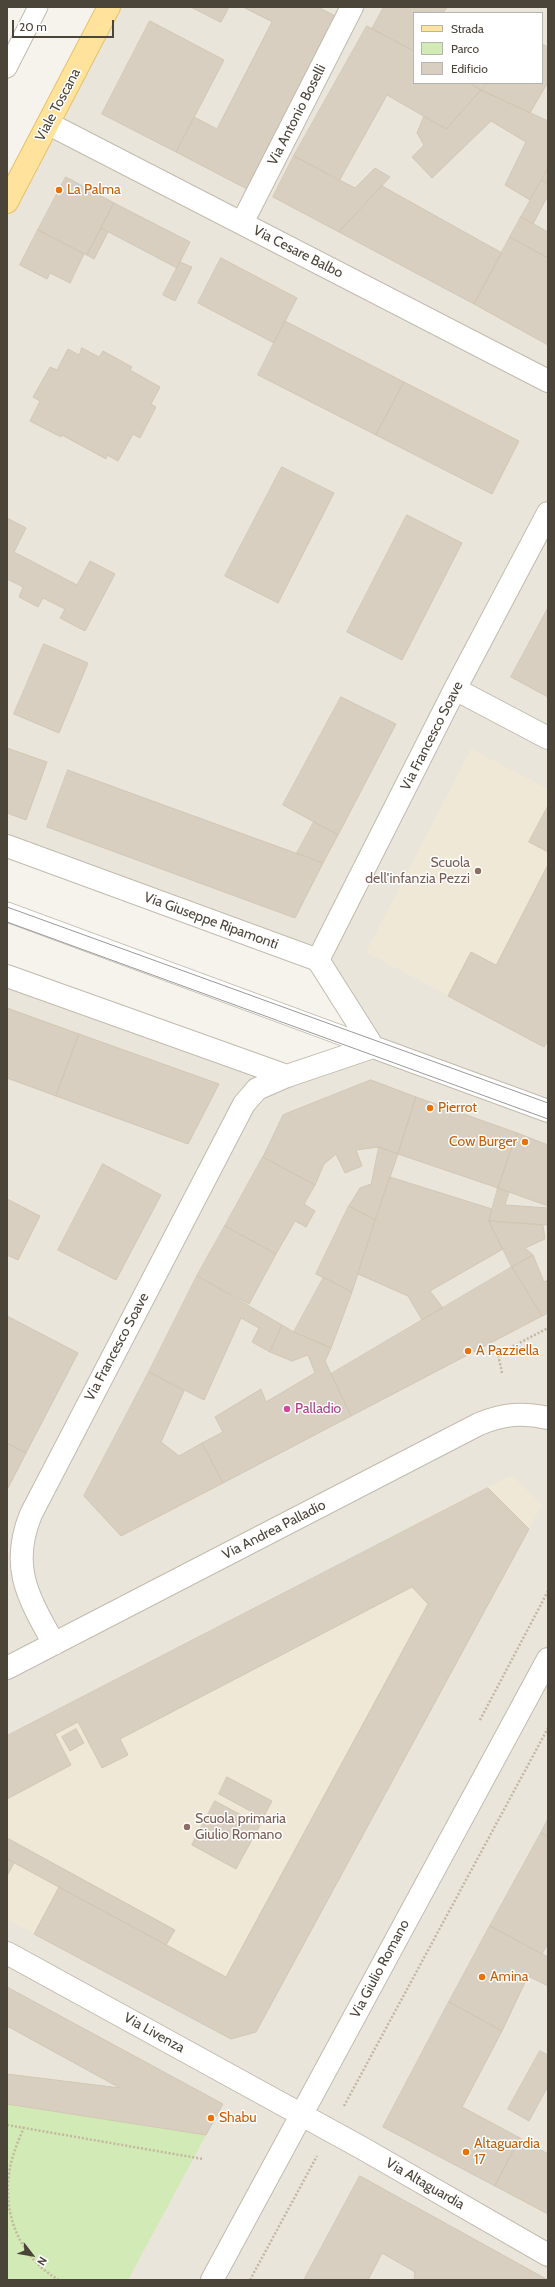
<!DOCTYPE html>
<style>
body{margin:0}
#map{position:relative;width:555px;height:2287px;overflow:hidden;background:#f6f3ec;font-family:Cabin,sans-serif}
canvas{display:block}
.frame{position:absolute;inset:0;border:8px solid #4b4439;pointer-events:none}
.legend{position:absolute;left:413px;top:12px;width:130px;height:72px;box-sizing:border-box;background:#fff;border:1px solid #b7b4b0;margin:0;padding:5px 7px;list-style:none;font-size:12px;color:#4b4439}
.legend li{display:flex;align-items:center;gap:8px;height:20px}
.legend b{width:20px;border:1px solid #b7b4b0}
.north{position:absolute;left:12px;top:2235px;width:40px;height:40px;-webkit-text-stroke:3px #fff;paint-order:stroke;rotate:121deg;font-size:11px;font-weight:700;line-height:16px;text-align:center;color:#4b4439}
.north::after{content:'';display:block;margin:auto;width:14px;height:18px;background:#4b4439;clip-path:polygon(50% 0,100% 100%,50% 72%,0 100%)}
.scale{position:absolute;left:12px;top:20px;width:102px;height:18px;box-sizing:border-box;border:2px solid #4b4439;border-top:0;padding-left:5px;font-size:12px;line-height:14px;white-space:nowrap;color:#4b4439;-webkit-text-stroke:3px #fff;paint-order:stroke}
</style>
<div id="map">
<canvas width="555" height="2287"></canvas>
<div class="frame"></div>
<ul class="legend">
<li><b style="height:5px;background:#ffe39c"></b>Strada</li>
<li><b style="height:11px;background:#d2eab5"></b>Parco</li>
<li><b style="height:11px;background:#d8cfc1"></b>Edificio</li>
</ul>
<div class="north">N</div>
<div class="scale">20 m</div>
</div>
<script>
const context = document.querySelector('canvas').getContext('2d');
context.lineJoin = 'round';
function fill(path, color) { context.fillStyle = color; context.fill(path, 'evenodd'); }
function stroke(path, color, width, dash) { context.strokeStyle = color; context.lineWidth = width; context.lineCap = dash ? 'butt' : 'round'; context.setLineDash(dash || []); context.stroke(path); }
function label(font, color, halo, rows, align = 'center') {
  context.font = font + ' Cabin,sans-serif'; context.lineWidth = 3; context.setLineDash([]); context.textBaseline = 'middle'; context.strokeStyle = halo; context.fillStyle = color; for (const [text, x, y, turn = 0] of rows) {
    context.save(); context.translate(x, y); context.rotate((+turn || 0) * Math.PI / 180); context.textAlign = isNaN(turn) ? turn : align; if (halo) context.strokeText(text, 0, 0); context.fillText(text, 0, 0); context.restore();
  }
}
const residential = new Path2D(`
 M 116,7 L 548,7 L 548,1103 L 377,1038 L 324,955 L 7,840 L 7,217 ZM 414,13 L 542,13 L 542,83 L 414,83 Z
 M 7,980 L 262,1071 L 340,1046 L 548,1121 L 548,2280 L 7,2280 Z`);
const education = new Path2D(`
 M 471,749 L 548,789 L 548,1040 L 544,1047 L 366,952 Z
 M 512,1475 L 542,1505 L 256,2032 L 231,2039 L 7,1919 L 7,1736 Z`);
const green = new Path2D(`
 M 7,2104 L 206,2135 L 128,2280 L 7,2280 Z`);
const building = new Path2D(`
 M 191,7 L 229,7 L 221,22 Z
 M 243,7 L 318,7 L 337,17 L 247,189 L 176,152 L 194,117 L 217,129 L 272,22 Z
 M 384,7 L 447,7 L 443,13 L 414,13 L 414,51 L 372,29 Z
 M 150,21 L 224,60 L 176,152 L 102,114 Z
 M 367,26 L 414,51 L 414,83 L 470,83 L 481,90 L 446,129 L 387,95 L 339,181 L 294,156 Z
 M 542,44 L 548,47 L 548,82 L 530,113 L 481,90 L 488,83 L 542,83 Z
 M 470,83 L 488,83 L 481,90 Z
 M 481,90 L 548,121 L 548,168 L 530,200 L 505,185 L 526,142 L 491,121 L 432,178 L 412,157 L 424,145 L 417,133 L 424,116 L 446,129 Z
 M 294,156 L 355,188 L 375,168 L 390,177 L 339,232 L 273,197 Z
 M 548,168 L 548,184 L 542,180 Z
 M 66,177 L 114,203 L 87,255 L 38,230 Z
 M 542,180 L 548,184 L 548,200 L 546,199 L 533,224 L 521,217 Z
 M 382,186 L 502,253 L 474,304 L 339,232 Z
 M 114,203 L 190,242 L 177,268 L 101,228 Z
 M 521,217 L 548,232 L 548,258 L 510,237 Z
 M 101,228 L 108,232 L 94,259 L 87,255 Z
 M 38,230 L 84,254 L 70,283 L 50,273 L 47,279 L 20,265 Z
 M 510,237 L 548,258 L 548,345 L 474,304 Z
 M 221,258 L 297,298 L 274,343 L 198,303 Z
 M 180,262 L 192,267 L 175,301 L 163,295 Z
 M 285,321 L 404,382 L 376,435 L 258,375 Z
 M 82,348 L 99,357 L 103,351 L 132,367 L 130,370 L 160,387 L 151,404 L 156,407 L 140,438 L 133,434 L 118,461 L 107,455 L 106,459 L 62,435 L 61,437 L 30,421 L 40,401 L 33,397 L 50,367 L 57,370 L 68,349 L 79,355 Z
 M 404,382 L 519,441 L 492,494 L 376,435 Z
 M 282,467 L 334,493 L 278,603 L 225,576 Z
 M 407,515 L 462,543 L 402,660 L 347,632 Z
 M 7,518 L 26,528 L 14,552 L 77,585 L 90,561 L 115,574 L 85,631 L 60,618 L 65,609 L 43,598 L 38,607 L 19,597 L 23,587 L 7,579 Z
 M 548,608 L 548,697 L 511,677 Z
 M 44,644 L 88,663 L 59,733 L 14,714 Z
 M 341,697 L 396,724 L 338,835 L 283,805 Z
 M 7,748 L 47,762 L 26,820 L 7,813 Z
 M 68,770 L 73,772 L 323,863 L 295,918 L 47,827 Z
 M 548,806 L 548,852 L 529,842 Z
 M 314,822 L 338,835 L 323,863 L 297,853 Z
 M 548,865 L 548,1040 L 544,1047 L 448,996 L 471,952 L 496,965 Z
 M 7,1008 L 79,1034 L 56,1096 L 7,1078 Z
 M 79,1034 L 219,1084 L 188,1144 L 56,1096 Z
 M 371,1080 L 416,1097 L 398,1154 L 379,1147 L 356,1150 L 362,1166 L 345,1173 L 336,1154 L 324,1164 L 315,1185 L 263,1157 L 283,1115 Z
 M 416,1097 L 517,1133 L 498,1188 L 398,1154 Z
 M 517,1133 L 548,1145 L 548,1206 L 498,1188 Z
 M 379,1147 L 398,1154 L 375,1220 L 349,1206 L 360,1188 L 371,1184 Z
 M 263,1157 L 315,1185 L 304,1204 L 315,1211 L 306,1227 L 295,1221 L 276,1254 L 225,1226 Z
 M 103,1164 L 161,1195 L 116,1280 L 58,1250 Z
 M 390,1177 L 492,1209 L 489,1221 L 503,1249 L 430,1291 L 443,1308 L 422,1320 L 408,1296 L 358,1274 Z
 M 498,1188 L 509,1192 L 505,1205 L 548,1208 L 548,1225 L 489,1221 Z
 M 7,1199 L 40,1216 L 18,1260 L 7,1255 Z
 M 349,1206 L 375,1220 L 352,1292 L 316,1274 Z
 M 489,1221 L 543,1225 L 545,1239 L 525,1248 L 533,1255 L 512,1267 Z
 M 225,1226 L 276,1254 L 249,1304 L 197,1276 Z
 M 533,1255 L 544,1282 L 548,1280 L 548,1313 L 542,1316 L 512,1267 Z
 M 512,1267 L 542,1316 L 351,1416 L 331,1374 Z
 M 197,1276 L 282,1325 L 270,1352 L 252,1342 L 259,1328 L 241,1318 L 204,1400 L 149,1372 Z
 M 324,1277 L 352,1292 L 331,1348 L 294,1332 Z
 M 7,1316 L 78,1353 L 26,1453 L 7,1443 Z
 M 282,1325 L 294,1332 L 331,1348 L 325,1361 L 351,1416 L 223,1483 L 202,1443 L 223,1432 L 215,1417 L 261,1389 L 266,1402 L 315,1373 L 308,1355 L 292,1361 L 270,1352 Z
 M 149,1372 L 184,1391 L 161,1442 L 179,1456 L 202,1443 L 223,1483 L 121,1536 L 84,1496 Z
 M 7,1443 L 26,1453 L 7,1490 Z
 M 488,1488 L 529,1529 L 256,2032 L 231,2039 L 34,1934 L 59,1887 L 226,1977 L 428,1604 L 412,1587 L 120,1739 L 128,1755 L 102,1768 L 78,1722 L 55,1734 L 71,1765 L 7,1799 L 7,1736 Z
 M 76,1729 L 84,1743 L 70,1751 L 62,1737 Z
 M 227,1777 L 272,1801 L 263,1818 L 219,1794 Z
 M 215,1801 L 260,1825 L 236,1869 L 192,1845 Z
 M 548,1819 L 548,1837 L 541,1833 Z
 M 541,1833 L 548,1837 L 548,1943 L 542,1954 L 490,1926 Z
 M 7,1838 L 175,1930 L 166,1945 L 7,1859 Z
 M 7,1859 L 14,1863 L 7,1876 Z
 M 490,1926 L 548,1957 L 548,1986 L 528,1976 L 502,2031 L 449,2002 Z
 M 7,1987 L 223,2104 L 206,2135 L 7,2104 L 7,2074 L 120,2088 L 7,2026 Z
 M 449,2002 L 502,2031 L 462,2107 L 520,2138 L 495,2186 L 383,2127 Z
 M 540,2051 L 548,2055 L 548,2086 L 529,2121 L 508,2109 Z
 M 520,2138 L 548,2154 L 548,2214 L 495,2186 Z
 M 360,2176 L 548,2280 L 414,2280 L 415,2272 L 382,2253 L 368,2280 L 304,2280 Z`);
const path = new Path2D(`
 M 502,1373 L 498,1354 L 548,1328
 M 480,1720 L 548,1591
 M 344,2106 L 548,1728
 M 7,2125 L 203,2159
 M 24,2127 C 18,2142 11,2157 9,2174 C 3,2216 21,2259 59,2280
 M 250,2280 L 317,2156`);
const service = new Path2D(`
 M 7,68 L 38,7
 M 7,912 L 373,1047`);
const minor = new Path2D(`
 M 49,124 L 548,381
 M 242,223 L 352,7
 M 455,689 L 548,738
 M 318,960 L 455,689 L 548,513
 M 54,1644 C 29,1598 9,1568 31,1514 L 244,1104 L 257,1089 L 287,1076
 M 7,1668 L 479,1424 C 503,1414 523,1412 548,1418
 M 7,1953 L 362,2148 L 548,2255
 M 212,2280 L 548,1659`);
const tertiary = new Path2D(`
 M 7,846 L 318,960 L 373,1047 L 548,1111
 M 7,976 L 287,1076 L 373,1047`);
const primary = new Path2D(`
 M 7,202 L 109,7`);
const tram = new Path2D(`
 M 7,907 L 548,1103
 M 7,922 L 548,1119`);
const markers = [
 [59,190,4,"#e8710a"],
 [478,871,4,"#8d6e63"],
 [430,1108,4,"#e8710a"],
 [525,1142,4,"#e8710a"],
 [468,1351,4,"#e8710a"],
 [287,1409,4,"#d1479c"],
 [187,1827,4,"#8d6e63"],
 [482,1977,4,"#e8710a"],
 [211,2118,4,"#e8710a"],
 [466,2152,4,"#e8710a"]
];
const streetNames = [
 ["Viale Toscana",58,105,-62],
 ["Via Antonio Boselli",297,115,-63],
 ["Via Cesare Balbo",298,252,27],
 ["Via Francesco Soave",432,736,-63],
 ["Via Giuseppe Ripamonti",211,921,20],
 ["Via Francesco Soave",117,1347,-62],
 ["Via Andrea Palladio",274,1530,-27],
 ["Via Giulio Romano",380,1969,-62],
 ["Via Livenza",154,2033,29],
 ["Via Altaguardia",425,2184,30]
];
const foodNames = [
 ["La Palma",67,190],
 ["Pierrot",438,1108],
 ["Cow Burger",517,1142,"right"],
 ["A Pazziella",476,1351],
 ["Amina",490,1977],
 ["Shabu",219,2118],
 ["Altaguardia",474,2144],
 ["17",474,2160]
];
const educationNames = [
 ["Scuola",470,863],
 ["dell'infanzia Pezzi",470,879],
 ["Scuola primaria",195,1819,"left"],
 ["Giulio Romano",195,1835,"left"]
];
const hotelNames = [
 ["Palladio",295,1409]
];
fill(residential, '#eae5da');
fill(education, '#efe8d6');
fill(green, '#d2eab5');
fill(building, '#d8cfc1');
stroke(building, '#d3c7b4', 1);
stroke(service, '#c2bbae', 21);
stroke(minor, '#c2bbae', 24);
stroke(tertiary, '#c2bbae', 24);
stroke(primary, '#e6c16a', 24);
stroke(path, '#c4b79f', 2.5, [2, 2]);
stroke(service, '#fff', 19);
stroke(minor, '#fff', 22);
stroke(tertiary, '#fff', 22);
stroke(primary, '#ffe39c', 22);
stroke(tram, '#9a9a9a', 1);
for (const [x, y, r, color] of markers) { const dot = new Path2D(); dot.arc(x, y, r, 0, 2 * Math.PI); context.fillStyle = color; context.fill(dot); stroke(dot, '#fff', 1.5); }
label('14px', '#4b4439', '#fff', streetNames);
label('14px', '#c56008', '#fff', foodNames, 'left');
label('14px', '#785e54', '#fff', educationNames, 'right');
label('14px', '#b23c85', '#fff', hotelNames, 'left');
</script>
